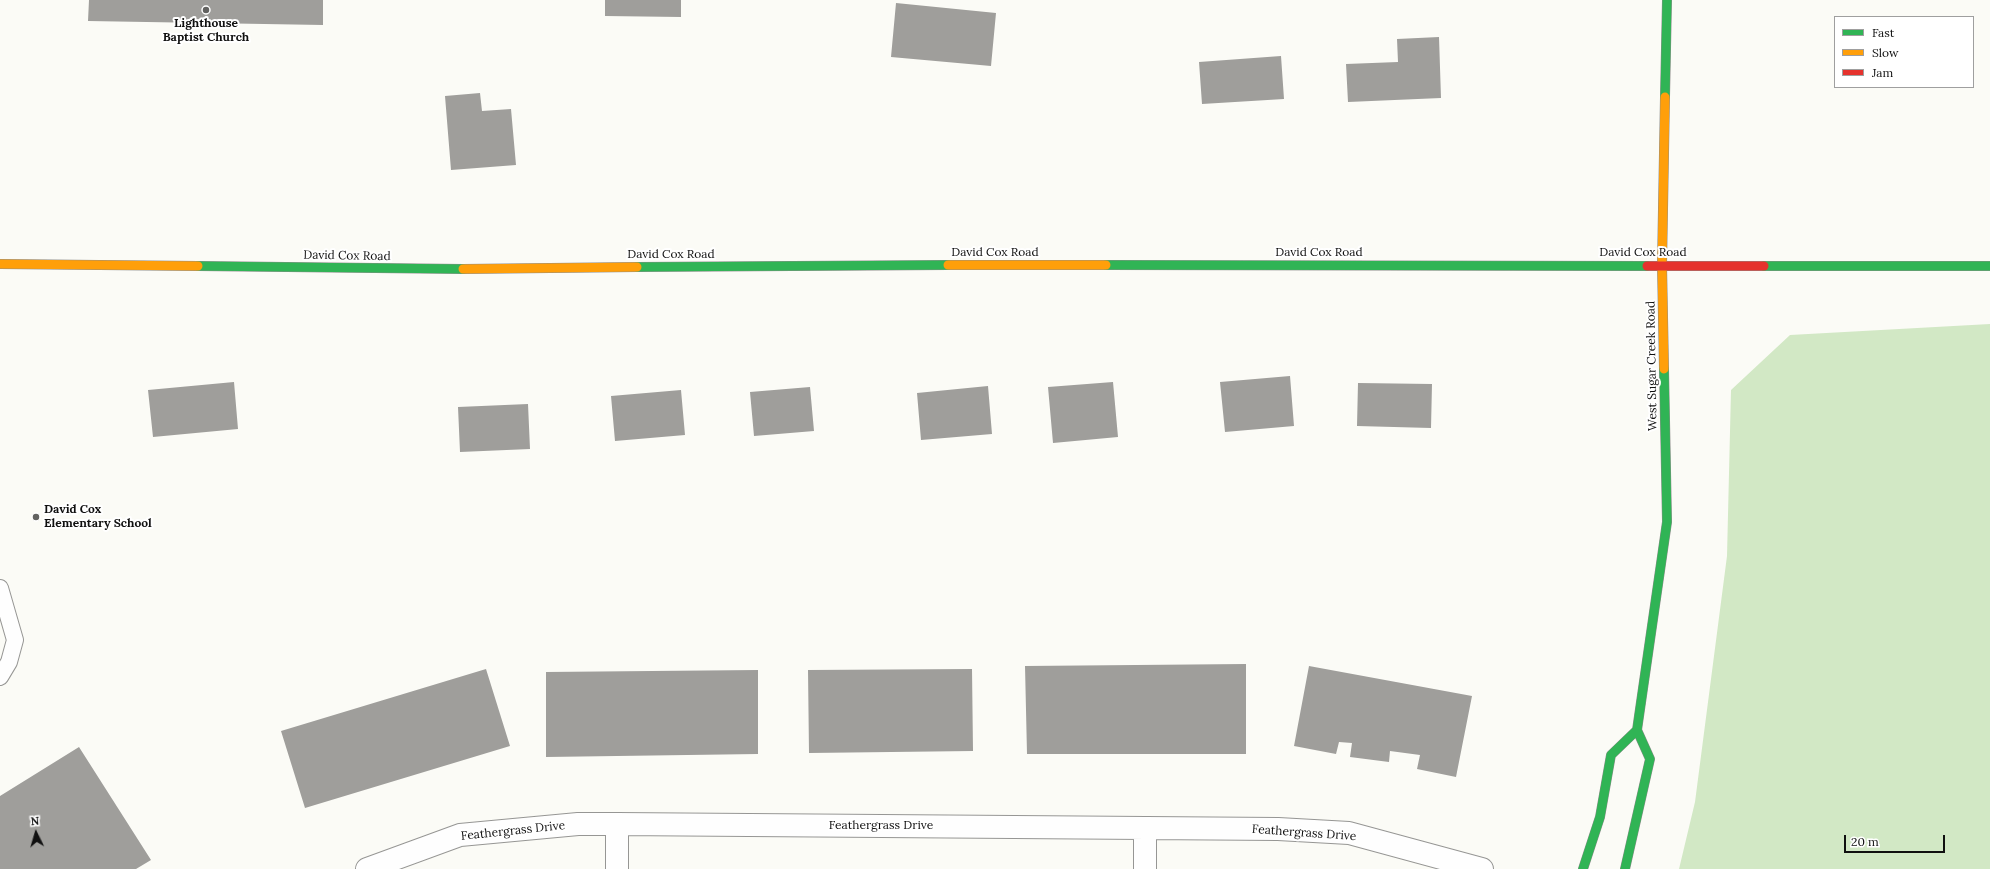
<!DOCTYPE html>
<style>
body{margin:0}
#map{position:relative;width:1990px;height:869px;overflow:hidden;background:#fbfbf6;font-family:Lora,serif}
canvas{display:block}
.legend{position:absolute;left:1834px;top:16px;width:140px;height:72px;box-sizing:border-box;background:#fff;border:1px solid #9f9f9f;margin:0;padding:5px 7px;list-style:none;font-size:12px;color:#101010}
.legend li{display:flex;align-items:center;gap:8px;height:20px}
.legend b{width:20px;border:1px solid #9f9f9f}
.north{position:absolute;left:16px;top:813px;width:40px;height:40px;-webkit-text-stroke:3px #fff;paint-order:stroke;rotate:355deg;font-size:11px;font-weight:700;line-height:16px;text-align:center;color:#101010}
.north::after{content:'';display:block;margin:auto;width:14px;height:18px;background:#101010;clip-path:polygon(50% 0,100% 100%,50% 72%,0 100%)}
.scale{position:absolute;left:1844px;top:835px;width:101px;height:18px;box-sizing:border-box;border:2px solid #101010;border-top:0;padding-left:5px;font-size:12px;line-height:14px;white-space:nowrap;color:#101010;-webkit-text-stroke:3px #fff;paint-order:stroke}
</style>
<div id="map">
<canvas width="1990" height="869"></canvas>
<ul class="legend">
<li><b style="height:5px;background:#30b455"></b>Fast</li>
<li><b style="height:5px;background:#ff9f0a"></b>Slow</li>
<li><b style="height:5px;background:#e5322d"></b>Jam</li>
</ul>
<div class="north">N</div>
<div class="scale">20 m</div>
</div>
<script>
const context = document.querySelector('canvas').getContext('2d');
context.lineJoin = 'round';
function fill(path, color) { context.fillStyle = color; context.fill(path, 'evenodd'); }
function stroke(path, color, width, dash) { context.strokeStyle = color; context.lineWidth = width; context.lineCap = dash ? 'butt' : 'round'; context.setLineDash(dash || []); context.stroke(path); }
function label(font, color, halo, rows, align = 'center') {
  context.font = font + ' Lora,serif'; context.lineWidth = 4; context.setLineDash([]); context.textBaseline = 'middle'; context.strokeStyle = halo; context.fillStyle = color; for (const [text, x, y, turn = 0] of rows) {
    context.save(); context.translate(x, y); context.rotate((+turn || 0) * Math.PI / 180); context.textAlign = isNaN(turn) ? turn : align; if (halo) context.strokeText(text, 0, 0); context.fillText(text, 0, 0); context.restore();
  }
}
const forest = new Path2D(`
 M 1990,324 L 1990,869 L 1679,869 L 1695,802 L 1727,556 L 1731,390 L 1790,335 Z`);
const building = new Path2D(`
 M 89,0 L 323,0 L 323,25 L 88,21 Z
 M 605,0 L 681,0 L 681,17 L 605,16 Z
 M 896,3 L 996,13 L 991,66 L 891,57 Z
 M 1439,37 L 1441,98 L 1348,102 L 1346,64 L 1398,62 L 1397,39 Z
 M 1281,56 L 1284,99 L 1202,104 L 1199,62 Z
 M 480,93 L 482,111 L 511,109 L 516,165 L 451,170 L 445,96 Z
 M 1290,376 L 1294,426 L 1225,432 L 1220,382 Z
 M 234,382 L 238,429 L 153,437 L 148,390 Z
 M 1113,382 L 1118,437 L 1053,443 L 1048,387 Z
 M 1358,383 L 1432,384 L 1431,428 L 1357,426 Z
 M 988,386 L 992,434 L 921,440 L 917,393 Z
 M 810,387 L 814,431 L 754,436 L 750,392 Z
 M 681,390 L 685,435 L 615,441 L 611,396 Z
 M 528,404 L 530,449 L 460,452 L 458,407 Z
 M 1246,664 L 1246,754 L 1027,754 L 1025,666 Z
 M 1309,666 L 1472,696 L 1456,777 L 1417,769 L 1420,755 L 1390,751 L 1389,762 L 1350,757 L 1352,743 L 1339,742 L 1336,754 L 1294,746 Z
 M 486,669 L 510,746 L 305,808 L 281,731 Z
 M 972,669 L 973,751 L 809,753 L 808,670 Z
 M 758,670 L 758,754 L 546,757 L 546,672 Z
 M 79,747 L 151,860 L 136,869 L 0,869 L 0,796 Z`);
const lane = new Path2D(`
 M 0,588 L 15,640 L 9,662 L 0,677`);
const street = new Path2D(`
 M 617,824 L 617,869
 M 367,869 L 460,835 L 578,824 L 617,824 L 1278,829 L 1349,833 L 1482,869
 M 1145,869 L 1145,828`);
const fast = new Path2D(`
 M 1665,97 L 1667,0
 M 1106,265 L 1647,266
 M 198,266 L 463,269
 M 1764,266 L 1990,266
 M 637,267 L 948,265
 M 1583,869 L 1600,817 L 1611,755 L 1637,730
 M 1625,869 L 1650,759 L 1637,730 L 1667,522 L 1664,369`);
const slow = new Path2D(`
 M 0,264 L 198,266
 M 948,265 L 1106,265
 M 463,269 L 637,267
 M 1664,369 L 1662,265 L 1665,97`);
const jam = new Path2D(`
 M 1647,266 L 1764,266`);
const markers = [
 [206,10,4,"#626260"],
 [36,517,4,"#626260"]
];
const poiNames = [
 ["Lighthouse",206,24],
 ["Baptist Church",206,38],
 ["David Cox",44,510,"left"],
 ["Elementary School",44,524,"left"]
];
const streetNames = [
 ["David Cox Road",995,253],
 ["David Cox Road",1319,253],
 ["David Cox Road",1643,253],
 ["David Cox Road",671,255],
 ["David Cox Road",347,256,1],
 ["West Sugar Creek Road",1652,366,-91],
 ["Feathergrass Drive",881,826],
 ["Feathergrass Drive",513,831,-6],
 ["Feathergrass Drive",1304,833,4]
];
fill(forest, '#d2e8c5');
fill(building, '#9f9e9b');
stroke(lane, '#969694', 18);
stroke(street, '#969694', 24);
stroke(fast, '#8c8c8a', 10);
stroke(slow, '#8c8c8a', 10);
stroke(jam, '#8c8c8a', 10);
stroke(lane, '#fefefe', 16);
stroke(street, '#fefefe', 22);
stroke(fast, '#30b455', 9);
stroke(slow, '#ff9f0a', 9);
stroke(jam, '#e5322d', 9);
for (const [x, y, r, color] of markers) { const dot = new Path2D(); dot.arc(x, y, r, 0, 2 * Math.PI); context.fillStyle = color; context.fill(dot); stroke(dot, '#fff', 1.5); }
label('bold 12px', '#101010', '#fff', poiNames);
label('12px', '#101010', '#fff', streetNames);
</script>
